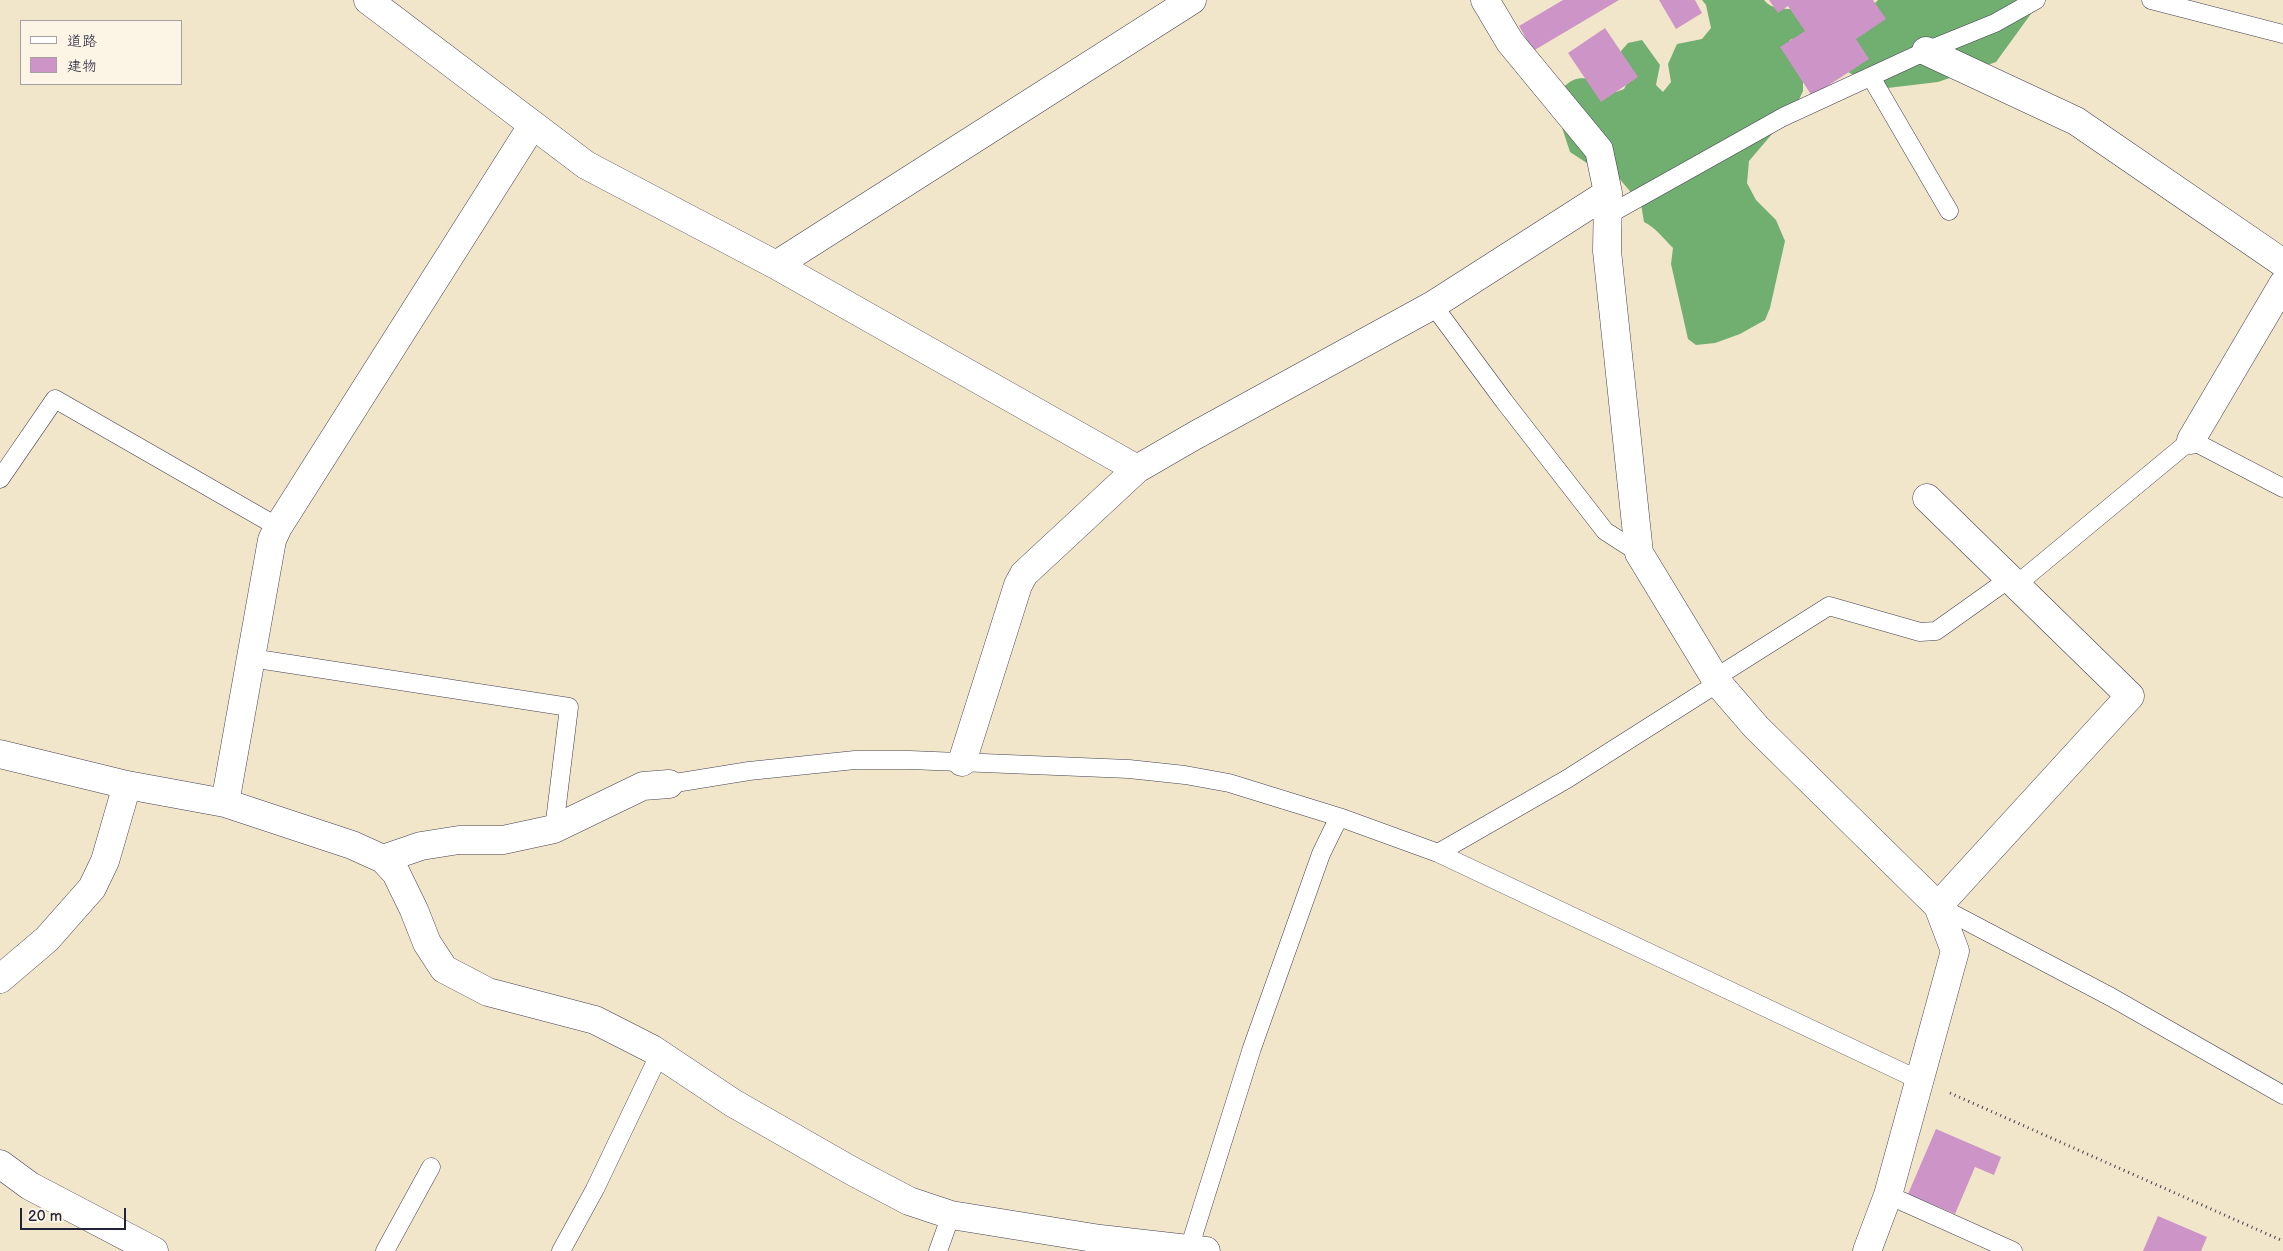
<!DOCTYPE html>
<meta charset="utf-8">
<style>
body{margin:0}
#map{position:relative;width:2283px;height:1251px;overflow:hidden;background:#f2e6ca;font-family:"Balsamiq Sans","Klee One",sans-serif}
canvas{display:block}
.legend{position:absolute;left:20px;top:20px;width:162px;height:65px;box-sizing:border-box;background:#fcf5e5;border:1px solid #a5a1a1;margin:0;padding:6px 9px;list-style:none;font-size:15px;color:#22223b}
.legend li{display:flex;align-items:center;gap:10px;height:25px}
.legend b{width:25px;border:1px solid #a5a1a1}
.scale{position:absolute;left:20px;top:1208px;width:106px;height:22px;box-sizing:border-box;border:2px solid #22223b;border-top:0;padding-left:6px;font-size:15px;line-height:18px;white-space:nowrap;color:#22223b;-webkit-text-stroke:4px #fcf5e5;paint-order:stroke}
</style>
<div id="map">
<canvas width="2283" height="1251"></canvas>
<ul class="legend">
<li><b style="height:6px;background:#fff"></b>道路</li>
<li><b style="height:14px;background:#cd94c8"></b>建物</li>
</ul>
<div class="scale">20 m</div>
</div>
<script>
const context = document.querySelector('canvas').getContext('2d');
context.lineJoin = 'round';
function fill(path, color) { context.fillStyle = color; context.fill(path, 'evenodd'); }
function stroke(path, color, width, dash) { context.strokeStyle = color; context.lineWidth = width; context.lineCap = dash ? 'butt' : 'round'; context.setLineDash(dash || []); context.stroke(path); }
const forest = new Path2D(`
 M 1702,0 L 1764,0 C 1771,9 1782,9 1793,9 L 1808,29 L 1803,35 L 1790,40 L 1786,51 L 1803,82 L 1803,91 L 1796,106 L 1749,161 L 1747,183 L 1756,200 L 1776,220 L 1785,241 L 1770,308 L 1765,320 L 1740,334 L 1715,343 L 1696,345 L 1688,339 L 1671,264 L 1673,248 C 1664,239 1655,227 1644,222 L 1641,204 L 1617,176 L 1596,169 L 1570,152 L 1555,106 C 1558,100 1560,92 1564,87 C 1580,69 1601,83 1616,92 L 1624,89 L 1628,81 L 1621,51 L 1628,43 L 1642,40 L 1660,65 L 1656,85 L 1663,92 L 1671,82 L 1668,64 L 1677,44 L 1702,39 L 1711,28 L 1706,5 Z
 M 1878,0 L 2041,0 L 1996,62 L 1938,82 L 1879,89 L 1848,72 L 1847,48 L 1864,14 Z`);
const building = new Path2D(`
 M 1563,0 L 1619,0 L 1533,51 L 1519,26 Z
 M 1659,0 L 1695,0 L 1702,13 L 1676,29 Z
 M 1769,0 L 1873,0 L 1886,19 L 1856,39 L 1869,59 L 1812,96 L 1780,47 L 1805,31 L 1788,6 L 1778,13 Z
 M 1605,28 L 1638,77 L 1601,102 L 1568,53 Z
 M 1936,1129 L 2001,1157 L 1994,1175 L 1975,1167 L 1955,1214 L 1908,1194 Z
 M 2158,1216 L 2207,1237 L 2201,1251 L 2143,1251 Z`);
const path = new Path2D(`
 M 1950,1093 L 2283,1241`);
const service = new Path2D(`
 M 2151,0 L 2283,34
 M 1871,77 L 1949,211
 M 1608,215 L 1783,117 L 1926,51 L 1995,23 L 2036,0
 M 1433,305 L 1504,401 L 1605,531 L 1639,553
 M 0,479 L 55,399 L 278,527
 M 2016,585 L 2191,440 L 2283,488
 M 251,658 L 569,707 L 554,829
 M 1715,678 L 1829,606 L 1920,632 L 1936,631 L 2009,579
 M 669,784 L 749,771 L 855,760 L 910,760 L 1129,769 L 1185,775 L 1229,783 L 1339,817 L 1438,853 L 1919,1080
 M 1438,853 L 1567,779 L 1718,683
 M 1938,906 L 2111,997 L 2283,1095
 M 1888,1195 L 2013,1251
 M 1189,1249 L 1252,1048 L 1321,854 L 1339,817
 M 385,1251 L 431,1167
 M 561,1251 L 595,1189 L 659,1055
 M 938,1251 L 951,1215`);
const minor = new Path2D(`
 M 368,0 L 586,165 L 776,265 L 1137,469
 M 1485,0 L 1510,42 L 1599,150 L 1608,193 L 1607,251 L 1639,553 L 1718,683 L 1756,727 L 1938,906 L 1955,951 L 1888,1195 L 1867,1251
 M 1926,51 L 2076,121 L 2283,263
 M 776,265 L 1192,0
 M 2191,440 L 2283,284
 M 1927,498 L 2130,696 L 1938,906
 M 0,754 L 127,785 L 225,803 L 352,845 L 383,859 L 396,873 L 414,910 L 427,943 L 444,969 L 488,992 L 595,1020 L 652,1049 L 733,1103 L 852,1171 L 909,1201 L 951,1215 L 1100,1239 L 1206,1251
 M 962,762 L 1018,585 L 1024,574 L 1137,469 L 1194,436 L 1433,305 L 1608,193
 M 225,803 L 272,540 L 278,527 L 532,126
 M 383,859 L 421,846 L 459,840 L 503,840 L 554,829 L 643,786 L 669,784
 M 0,979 L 47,939 L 92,888 L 105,861 L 127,785
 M 0,1164 L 30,1186 L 154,1251`);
fill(forest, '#71af70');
fill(building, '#cd94c8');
stroke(service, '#413f50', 19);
stroke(minor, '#413f50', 29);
stroke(path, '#413f50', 3, [1, 4]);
stroke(service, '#fff', 18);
stroke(minor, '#fff', 28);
</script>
